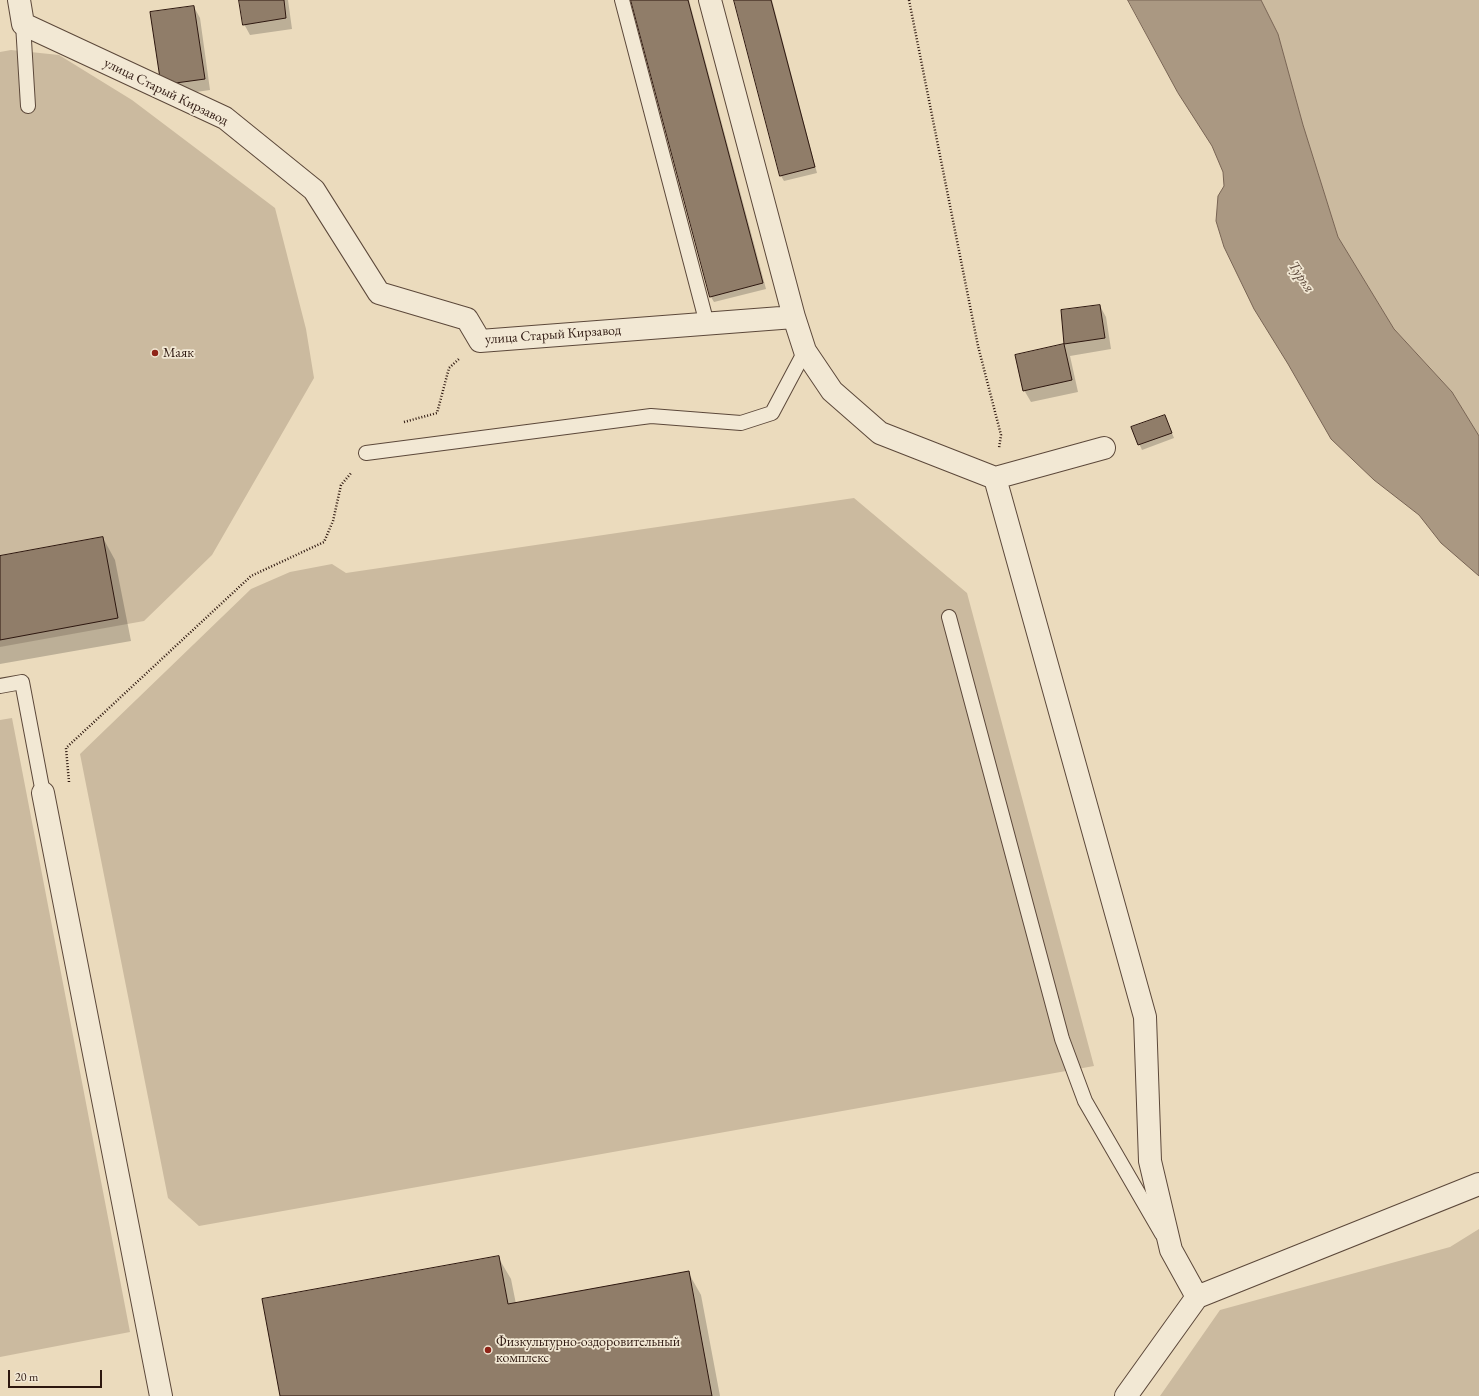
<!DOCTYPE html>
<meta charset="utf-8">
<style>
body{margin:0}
#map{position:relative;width:1479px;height:1396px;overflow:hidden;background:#ebdbbd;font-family:"EB Garamond",serif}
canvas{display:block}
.scale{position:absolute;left:8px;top:1370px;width:94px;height:18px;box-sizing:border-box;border:2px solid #2d170f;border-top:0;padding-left:5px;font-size:12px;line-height:14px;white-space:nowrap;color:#2d170f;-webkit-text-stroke:3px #f2e8d4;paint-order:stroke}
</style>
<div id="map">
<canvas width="1479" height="1396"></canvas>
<div class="scale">20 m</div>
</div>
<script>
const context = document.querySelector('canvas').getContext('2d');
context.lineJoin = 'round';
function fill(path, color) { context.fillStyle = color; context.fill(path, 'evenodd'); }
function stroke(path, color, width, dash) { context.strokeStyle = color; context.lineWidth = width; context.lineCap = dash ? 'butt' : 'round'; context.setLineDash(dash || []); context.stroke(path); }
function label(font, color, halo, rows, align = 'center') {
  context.font = font + ' "EB Garamond",serif'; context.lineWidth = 3.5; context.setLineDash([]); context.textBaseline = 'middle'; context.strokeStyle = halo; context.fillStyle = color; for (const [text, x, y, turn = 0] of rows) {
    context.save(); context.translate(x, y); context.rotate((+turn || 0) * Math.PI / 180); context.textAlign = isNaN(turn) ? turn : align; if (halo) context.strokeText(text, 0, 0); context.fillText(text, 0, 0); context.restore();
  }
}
const green = new Path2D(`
 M 1261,0 L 1479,0 L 1479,436 L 1452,392 L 1394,329 L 1338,237 L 1303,125 L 1278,34 Z
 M 11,50 L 59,55 L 132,100 L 275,208 L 306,329 L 314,378 L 212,555 L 144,621 L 0,647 L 0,52 Z
 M 854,498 L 967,593 L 1094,1066 L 199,1226 L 168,1198 L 80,754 L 251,589 L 290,572 L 332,564 L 346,573 Z
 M 12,718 L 130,1332 L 0,1357 L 0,720 Z
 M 1479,1229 L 1479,1396 L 1160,1396 L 1220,1310 L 1450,1247 Z`);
const water = new Path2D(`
 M 1128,0 L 1261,0 L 1278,34 L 1303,125 L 1338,237 L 1394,329 L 1452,392 L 1479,436 L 1479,576 L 1441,543 L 1419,515 L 1374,480 L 1331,439 L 1288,364 L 1254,309 L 1224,247 L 1216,221 L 1218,196 L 1224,186 L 1223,172 L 1212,146 L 1178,93 Z`);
const shadow = new Path2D(`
 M 240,0 L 288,0 L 292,29 L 250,35 L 244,24 Z
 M 633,0 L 689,0 L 766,289 L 714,302 L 711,297 Z
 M 735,0 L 772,0 L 817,173 L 784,181 L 781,176 Z
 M 194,7 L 200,18 L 210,90 L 168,96 Z
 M 1100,306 L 1106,317 L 1111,349 L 1070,356 L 1078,392 L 1031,402 L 1024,390 L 1017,356 L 1065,345 L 1062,311 Z
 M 1165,416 L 1174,438 L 1142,450 L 1132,428 Z
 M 103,538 L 115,560 L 131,641 L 0,664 L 0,557 Z
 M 498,1257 L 511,1279 L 516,1304 L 688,1272 L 701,1295 L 720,1396 L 281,1396 Z`);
const building = new Path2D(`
 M 239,0 L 284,0 L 286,18 L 243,25 Z
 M 631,0 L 688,0 L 763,283 L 710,297 Z
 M 734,0 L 771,0 L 815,167 L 780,176 Z
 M 194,6 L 205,79 L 161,85 L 150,12 Z
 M 1100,305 L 1105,338 L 1064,344 L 1061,310 Z
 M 1064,344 L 1072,380 L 1023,391 L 1015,355 Z
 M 1165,415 L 1172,433 L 1138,445 L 1131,427 Z
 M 103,537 L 118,618 L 0,640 L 0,556 Z
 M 499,1256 L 508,1304 L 689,1271 L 712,1396 L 280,1396 L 262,1299 Z`);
const path = new Path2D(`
 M 909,0 L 978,346 L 1001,435 L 999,448
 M 404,422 L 437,413 L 449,368 L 460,358
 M 69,782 L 66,748 L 251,576 L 324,542 L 333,521 L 341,485 L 352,472`);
const lane = new Path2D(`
 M 622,0 L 707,324
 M 23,24 L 28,106
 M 366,453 L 651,416 L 741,423 L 772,413 L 805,351
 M 949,617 L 1062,1039 L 1085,1101 L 1162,1234
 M 0,686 L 22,682 L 43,793`);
const street = new Path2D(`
 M 19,0 L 23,24 L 225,118 L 314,190 L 379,293 L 467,319 L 480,341 L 794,317 L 805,351 L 832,391 L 880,433 L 995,478 L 1104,448
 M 710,0 L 794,317
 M 995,478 L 1145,1017 L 1150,1161 L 1171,1250 L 1197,1297
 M 43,793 L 161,1396
 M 1126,1396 L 1197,1297 L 1479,1184`);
const markers = [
 [155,353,4,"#8f2418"],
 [488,1350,4,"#8f2418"]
];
const streetNames = [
 ["улица Старый Кирзавод",166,92,26],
 ["улица Старый Кирзавод",553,335,-4]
];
const poiNames = [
 ["Маяк",163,353],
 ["Физкультурно-оздоровительный",496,1342],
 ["комплекс",496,1358]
];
const waterNames = [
 ["Турья",1301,277,56]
];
fill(green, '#cbba9f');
fill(water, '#aa9882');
stroke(water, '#786454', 1);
fill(shadow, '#0003');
fill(building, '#907d69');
stroke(building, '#2d170f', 1);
stroke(lane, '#5c483a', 16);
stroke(street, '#5c483a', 24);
stroke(path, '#2d170f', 2.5, [1, 2]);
stroke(lane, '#f2e8d4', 14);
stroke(street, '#f2e8d4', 22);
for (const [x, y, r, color] of markers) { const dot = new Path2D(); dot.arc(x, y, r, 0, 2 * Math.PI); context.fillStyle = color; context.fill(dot); stroke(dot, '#f2e8d4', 1.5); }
label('14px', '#2d170f', '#f2e8d4', streetNames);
label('14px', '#2d170f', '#f2e8d4', poiNames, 'left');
label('italic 15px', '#5f4b3d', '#f2e8d4', waterNames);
</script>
